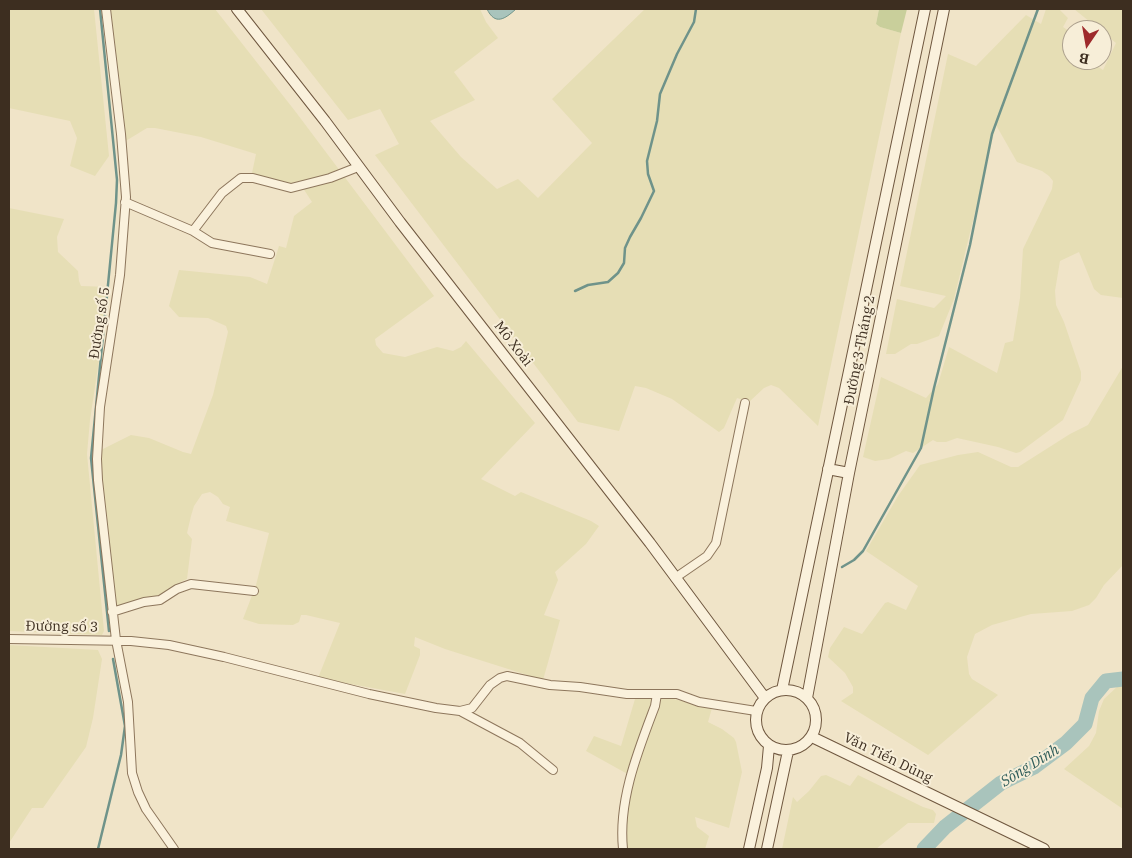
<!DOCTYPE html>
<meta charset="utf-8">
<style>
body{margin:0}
#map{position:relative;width:1132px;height:858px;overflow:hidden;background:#f0e4c8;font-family:"IBM Plex Serif",serif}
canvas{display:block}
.frame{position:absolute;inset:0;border:10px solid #3d2e20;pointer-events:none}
.north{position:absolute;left:1062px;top:20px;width:50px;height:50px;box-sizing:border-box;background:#f7eed8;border:1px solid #ada18e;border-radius:50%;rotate:192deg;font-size:14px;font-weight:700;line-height:20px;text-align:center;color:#3d2e20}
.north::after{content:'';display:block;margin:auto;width:18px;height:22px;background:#9e2a2b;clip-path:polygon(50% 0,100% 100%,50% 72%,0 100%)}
</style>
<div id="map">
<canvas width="1132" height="858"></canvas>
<div class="frame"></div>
<div class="north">B</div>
</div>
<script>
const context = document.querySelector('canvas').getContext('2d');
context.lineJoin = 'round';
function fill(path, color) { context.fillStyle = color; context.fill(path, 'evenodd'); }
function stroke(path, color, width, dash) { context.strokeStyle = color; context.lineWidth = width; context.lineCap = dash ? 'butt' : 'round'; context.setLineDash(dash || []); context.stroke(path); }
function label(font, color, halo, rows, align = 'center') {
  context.font = font + ' "IBM Plex Serif",serif'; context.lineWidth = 4; context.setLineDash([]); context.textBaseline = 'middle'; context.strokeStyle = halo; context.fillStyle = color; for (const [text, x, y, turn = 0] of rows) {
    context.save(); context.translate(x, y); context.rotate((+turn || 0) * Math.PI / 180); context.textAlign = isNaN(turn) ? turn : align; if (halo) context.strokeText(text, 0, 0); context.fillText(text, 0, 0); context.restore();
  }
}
const farmland = new Path2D(`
 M 9,9 L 94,9 L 109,156 L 95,176 L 70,166 L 77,138 L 70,121 L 9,108 Z
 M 108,9 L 215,9 L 295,111 L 434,296 L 375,339 L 376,345 L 383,353 L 405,357 L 437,347 L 453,351 L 461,347 L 466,341 L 535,423 L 481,479 L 515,496 L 521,492 L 591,521 L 599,526 L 586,544 L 555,572 L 558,580 L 544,615 L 560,620 L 543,680 L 445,649 L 415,637 L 414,646 L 420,649 L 420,655 L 405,694 L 318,678 L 340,623 L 306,615 L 301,615 L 299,622 L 293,625 L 259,624 L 243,619 L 256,585 L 269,533 L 226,521 L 230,507 L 223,504 L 218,497 L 210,492 L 202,494 L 194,506 L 191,516 L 187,533 L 192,539 L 187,579 L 174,585 L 164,593 L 113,611 L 104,528 L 101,450 L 131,435 L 149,438 L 183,452 L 191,454 L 213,395 L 228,332 L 226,326 L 208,318 L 179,317 L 169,306 L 179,270 L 250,277 L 267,284 L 279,246 L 286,248 L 294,216 L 312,202 L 299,182 L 286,184 L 252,173 L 256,154 L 201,137 L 155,128 L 147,128 L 124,142 Z
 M 261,9 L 480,9 L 486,22 L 498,38 L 454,72 L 475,100 L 430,121 L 461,157 L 497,189 L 518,179 L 538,198 L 592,143 L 552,99 L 645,9 L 879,9 L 876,24 L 880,27 L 901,33 L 818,426 L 779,388 L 771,385 L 764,388 L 749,402 L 737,398 L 724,428 L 719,432 L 672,399 L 646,388 L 635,386 L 619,431 L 578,422 L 375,155 L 399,144 L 380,109 L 348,120 Z
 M 1046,9 L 1059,9 L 1068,18 L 1063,27 L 1072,33 L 1072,60 L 1088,60 L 1103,70 L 1116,43 L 1074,9 L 1123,9 L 1123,298 L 1101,295 L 1094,289 L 1079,252 L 1060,261 L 1055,291 L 1056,305 L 1064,322 L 1081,372 L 1081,380 L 1063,420 L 1020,452 L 1016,453 L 998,447 L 957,438 L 946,442 L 937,442 L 933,440 L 913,453 L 906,451 L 889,459 L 875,461 L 863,457 L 881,377 L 926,398 L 938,384 L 949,347 L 997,373 L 1005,343 L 1013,341 L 1020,298 L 1023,249 L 1052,189 L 1053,181 L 1049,176 L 1042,171 L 1017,162 L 996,125 L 954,299 L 939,336 L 917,344 L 911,344 L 895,354 L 886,354 L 897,299 L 934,308 L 946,296 L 900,286 L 948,54 L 976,66 L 1026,15 L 1041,24 Z
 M 9,208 L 64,219 L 57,237 L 58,252 L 78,271 L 79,281 L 81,286 L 110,287 L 90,420 L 87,454 L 104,631 L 102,635 L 9,631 Z
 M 1123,366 L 1123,524 L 1122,525 L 1123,528 L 1123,565 L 1104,585 L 1096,598 L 1089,605 L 1072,611 L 1031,614 L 992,625 L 975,634 L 967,657 L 969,674 L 972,679 L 998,695 L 928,755 L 841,701 L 853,693 L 853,687 L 845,673 L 828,657 L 830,648 L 844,627 L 862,634 L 885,603 L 888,602 L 906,610 L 918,586 L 866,551 L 898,496 L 920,465 L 958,455 L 978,452 L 1011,467 L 1018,467 L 1070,434 L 1088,425 Z
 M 9,645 L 98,650 L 102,659 L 93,718 L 86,747 L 43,808 L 32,808 L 9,843 Z
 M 1118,686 L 1123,686 L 1123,809 L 1064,769 L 1089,746 L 1096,733 L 1099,711 L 1104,699 Z
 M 661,696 L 712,708 L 708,722 L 722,729 L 734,738 L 736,742 L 742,772 L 729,828 L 695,817 L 697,827 L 709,836 L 705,849 L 627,849 L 624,823 L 633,777 L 586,751 L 594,736 L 621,746 L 635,699 Z
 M 826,775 L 850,786 L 858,775 L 923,807 L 933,810 L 936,814 L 934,823 L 908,823 L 876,849 L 824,849 L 821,848 L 820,849 L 782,849 L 793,797 L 797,802 L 809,791 L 821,776 Z`);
const green = new Path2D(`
 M 879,9 L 907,9 L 901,33 L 880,27 L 876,24 Z`);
const water = new Path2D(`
 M 487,9 L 516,9 C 505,19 495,26 487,9 Z`);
const stream = new Path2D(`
 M 100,9 L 117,180 L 116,203 L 91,458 L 109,631
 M 575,291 L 588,285 L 608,282 L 618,273 L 624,263 L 625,248 L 630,237 L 641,218 L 654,191 L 648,174 L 647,161 L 657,121 L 660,94 L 677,54 L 694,22 L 696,9
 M 842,567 L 854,560 L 863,551 L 921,448 L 934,388 L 970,245 L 992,134 L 1038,9
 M 98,849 L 121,755 L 125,726 L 113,659`);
const river = new Path2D(`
 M 924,849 L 945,827 L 1001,783 L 1034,767 L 1066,743 L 1085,724 L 1092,698 L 1106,681 L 1123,679`);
const street = new Path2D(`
 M 106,9 L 121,134 L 126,197 L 120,275 L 100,407 L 97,459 L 98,480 L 116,640 L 128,702 L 132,773 L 138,792 L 146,809 L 174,849
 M 125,202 L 193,231 L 212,243 L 270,254
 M 193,231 L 222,193 L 241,178 L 253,178 L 291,188 L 330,178 L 358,167
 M 675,578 L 707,556 L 716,543 L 745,403
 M 112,612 L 144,602 L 160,600 L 177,589 L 191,584 L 254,591
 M 9,639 L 131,641 L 169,645 L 224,657 L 369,694 L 436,708 L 460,711 L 472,708 L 490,685 L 500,678 L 507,676 L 550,685 L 580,687 L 627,694 L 677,694 L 699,702 L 756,711
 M 462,712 L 520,743 L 553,770
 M 623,849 C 618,800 638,751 655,706 L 657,694`);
const secondary = new Path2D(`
 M 237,9 L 325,121 L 400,222 L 650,543 L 765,698
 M 828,469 L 849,473
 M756 720a30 30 0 1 1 60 0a30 30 0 1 1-60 0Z
 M 782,690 L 925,9
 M 807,698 L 849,473 L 944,9
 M 812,737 L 1044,849
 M 749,849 L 767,768 L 769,746
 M 767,849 L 788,751`);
const streetNames = [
 ["Đường số 5",100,323,-81],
 ["Mô Xoài",513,344,52],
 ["Đường 3 Tháng 2",860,350,-79],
 ["Đường số 3",62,627,1],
 ["Văn Tiến Dũng",888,758,26]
];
const waterNames = [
 ["Sông Dinh",1030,766,-32]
];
fill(farmland, '#e6deb5');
fill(green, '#c9cf9b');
fill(water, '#a9c4bc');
stroke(water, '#6f938a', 1);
stroke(stream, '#6f938a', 2.5);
stroke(river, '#a9c4bc', 15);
stroke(street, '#8d765c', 10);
stroke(secondary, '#6f573f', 12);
stroke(street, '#faf1dc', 8);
stroke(secondary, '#faf1dc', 10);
label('14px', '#3d2e20', '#f7eed8', streetNames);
label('italic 15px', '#2f5d5a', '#f7eed8', waterNames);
</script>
